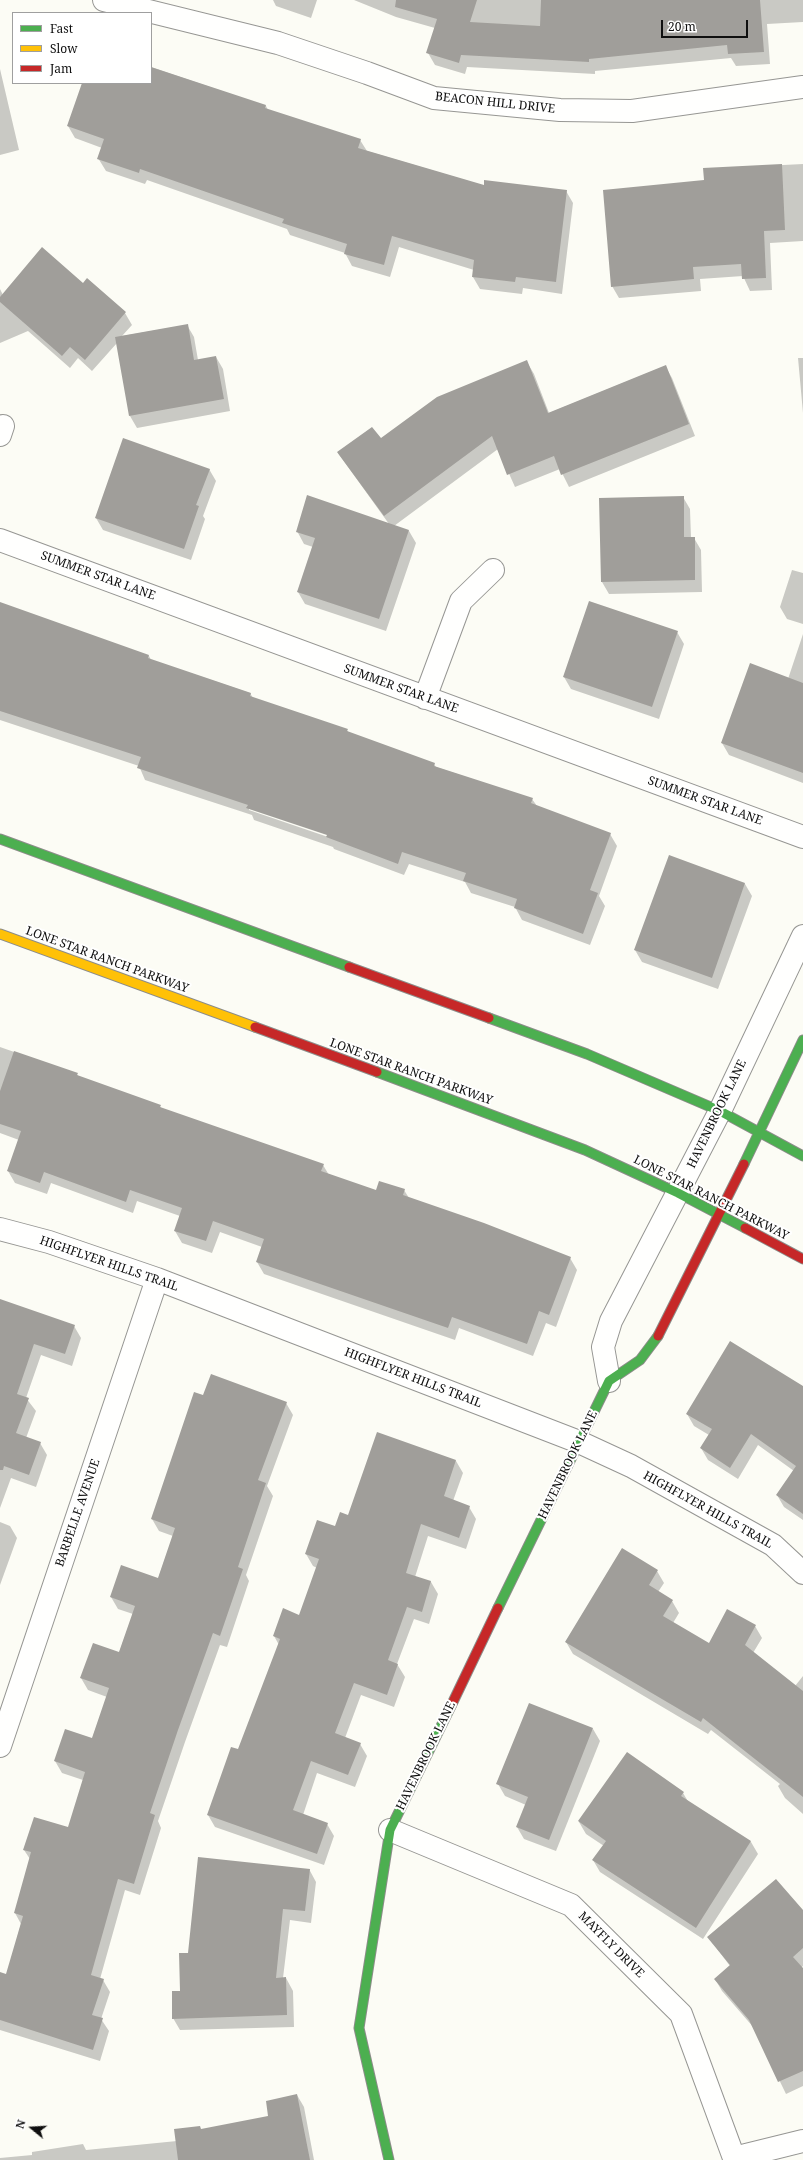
<!DOCTYPE html>
<style>
body{margin:0}
#map{position:relative;width:803px;height:2160px;overflow:hidden;background:#fcfcf5;font-family:"Noto Serif",serif}
canvas{display:block}
.legend{position:absolute;left:12px;top:12px;width:140px;height:72px;box-sizing:border-box;background:#fff;border:1px solid #9f9f9f;margin:0;padding:5px 7px;list-style:none;font-size:12px;color:#0f0f0f}
.legend li{display:flex;align-items:center;gap:8px;height:20px}
.legend b{width:20px;border:1px solid #9f9f9f}
.north{position:absolute;left:12px;top:2108px;width:40px;height:40px;-webkit-text-stroke:3px #fff;paint-order:stroke;rotate:288deg;font-size:11px;font-weight:700;line-height:16px;text-align:center;color:#0f0f0f}
.north::after{content:'';display:block;margin:auto;width:14px;height:18px;background:#0f0f0f;clip-path:polygon(50% 0,100% 100%,50% 72%,0 100%)}
.scale{position:absolute;left:661px;top:20px;width:87px;height:18px;box-sizing:border-box;border:2px solid #0f0f0f;border-top:0;padding-left:5px;font-size:12px;line-height:14px;white-space:nowrap;color:#0f0f0f;-webkit-text-stroke:3px #fff;paint-order:stroke}
</style>
<div id="map">
<canvas width="803" height="2160"></canvas>
<ul class="legend">
<li><b style="height:5px;background:#4caf50"></b>Fast</li>
<li><b style="height:5px;background:#ffc107"></b>Slow</li>
<li><b style="height:5px;background:#c62828"></b>Jam</li>
</ul>
<div class="north">N</div>
<div class="scale">20 m</div>
</div>
<script>
const context = document.querySelector('canvas').getContext('2d');
context.lineJoin = 'round';
function fill(path, color) { context.fillStyle = color; context.fill(path, 'evenodd'); }
function stroke(path, color, width, dash) { context.strokeStyle = color; context.lineWidth = width; context.lineCap = dash ? 'butt' : 'round'; context.setLineDash(dash || []); context.stroke(path); }
function label(font, color, halo, rows, align = 'center') {
  context.font = font + ' "Noto Serif",serif'; context.lineWidth = 4; context.setLineDash([]); context.textBaseline = 'middle'; context.strokeStyle = halo; context.fillStyle = color; for (const [text, x, y, turn = 0] of rows) {
    context.save(); context.translate(x, y); context.rotate((+turn || 0) * Math.PI / 180); context.textAlign = isNaN(turn) ? turn : align; if (halo) context.strokeText(text, 0, 0); context.fillText(text, 0, 0); context.restore();
  }
}
const shadow = new Path2D(`
 M 273,0 L 317,0 L 311,18 L 276,6 Z
 M 354,0 L 803,0 L 803,22 L 767,24 L 770,64 L 736,66 L 731,58 L 595,71 L 595,74 L 467,67 L 465,74 L 435,65 L 428,53 L 435,28 L 396,17 Z
 M 151,67 L 266,106 L 268,110 L 360,140 L 367,151 L 485,186 L 566,191 L 573,203 L 562,294 L 523,288 L 522,294 L 480,289 L 473,277 L 474,270 L 399,247 L 390,277 L 352,266 L 345,253 L 290,235 L 287,229 L 147,180 L 145,184 L 106,171 L 98,158 L 102,148 L 75,138 L 68,126 L 83,83 L 151,83 Z
 M 0,69 L 19,150 L 0,155 Z
 M 803,164 L 803,241 L 770,243 L 772,290 L 750,291 L 743,276 L 700,279 L 701,291 L 619,298 L 612,286 L 705,181 L 704,169 Z
 M 87,279 L 125,313 L 132,325 L 122,336 L 187,325 L 194,337 L 198,360 L 216,357 L 223,369 L 230,411 L 137,428 L 130,416 L 117,343 L 92,371 L 78,358 L 70,368 L 28,331 L 0,343 L 0,289 L 3,295 L 83,284 Z
 M 798,358 L 803,358 L 803,413 Z
 M 527,362 L 534,374 L 549,413 L 665,366 L 672,378 L 695,436 L 569,487 L 560,469 L 515,487 L 498,449 L 394,526 L 409,531 L 416,543 L 386,631 L 305,604 L 298,592 L 313,547 L 304,544 L 297,531 L 389,524 L 338,453 L 381,440 Z
 M 209,469 L 216,481 L 203,516 L 205,519 L 191,560 L 103,530 L 96,518 Z
 M 683,497 L 690,509 L 691,538 L 694,538 L 701,550 L 702,592 L 609,594 L 602,582 Z
 M 792,570 L 803,573 L 803,624 L 787,619 L 780,607 Z
 M 0,604 L 149,656 L 151,660 L 250,693 L 253,698 L 347,730 L 349,733 L 434,764 L 436,767 L 532,799 L 537,806 L 610,834 L 617,846 L 599,896 L 605,906 L 590,945 L 522,920 L 515,907 L 471,893 L 465,882 L 409,864 L 404,875 L 334,849 L 333,847 L 254,820 L 252,815 L 145,780 L 139,766 L 0,720 ZM 249,808 L 332,836 L 331,838 L 249,810 Z
 M 677,632 L 684,644 L 659,719 L 571,689 L 564,677 Z
 M 803,634 L 803,783 L 729,755 L 722,743 L 788,679 Z
 M 669,857 L 745,884 L 752,896 L 718,989 L 642,962 L 635,950 Z
 M 0,1047 L 77,1074 L 78,1076 L 160,1106 L 161,1108 L 323,1165 L 329,1175 L 377,1191 L 404,1190 L 409,1198 L 570,1258 L 577,1270 L 556,1327 L 546,1323 L 533,1356 L 459,1328 L 455,1340 L 264,1274 L 257,1262 L 262,1247 L 220,1232 L 212,1253 L 182,1243 L 175,1231 L 180,1216 L 137,1201 L 133,1213 L 51,1183 L 47,1194 L 15,1183 L 8,1171 L 19,1140 L 0,1133 Z
 M 0,1300 L 74,1326 L 81,1338 L 72,1366 L 41,1355 L 26,1398 L 36,1411 L 26,1438 L 40,1443 L 47,1455 L 36,1487 L 11,1478 L 0,1508 Z
 M 803,1387 L 803,1520 L 784,1507 L 777,1495 L 794,1471 L 758,1445 L 738,1479 L 708,1460 L 701,1448 L 709,1435 L 694,1426 L 687,1414 Z
 M 204,1397 L 286,1403 L 293,1415 L 267,1486 L 273,1496 L 246,1575 L 249,1581 L 227,1647 L 220,1645 L 185,1742 L 158,1821 L 161,1828 L 140,1895 L 125,1890 L 100,1979 L 103,1980 L 110,1992 L 101,2019 L 109,2031 L 100,2061 L 0,2030 L 0,1973 L 7,1975 L 21,1924 L 15,1913 L 30,1859 L 24,1850 L 69,1828 L 83,1780 L 62,1773 L 55,1761 L 92,1739 L 107,1697 L 88,1690 L 81,1678 L 119,1653 L 133,1614 L 118,1609 L 111,1597 L 158,1579 L 173,1536 L 159,1531 L 152,1519 Z
 M 378,1434 L 456,1461 L 463,1473 L 453,1501 L 469,1507 L 476,1519 L 466,1549 L 428,1536 L 415,1577 L 431,1582 L 438,1594 L 429,1624 L 414,1619 L 397,1664 L 405,1677 L 394,1707 L 361,1695 L 345,1738 L 360,1744 L 367,1756 L 355,1787 L 317,1773 L 303,1815 L 327,1824 L 334,1836 L 324,1865 L 215,1827 L 208,1815 L 239,1750 L 279,1645 L 274,1636 L 283,1610 L 300,1616 L 317,1568 L 313,1566 L 306,1554 L 349,1516 Z
 M 0,1522 L 10,1526 L 17,1538 L 0,1585 Z
 M 657,1571 L 664,1583 L 658,1592 L 672,1601 L 679,1613 L 673,1623 L 709,1644 L 755,1626 L 762,1638 L 753,1653 L 795,1686 L 803,1676 L 803,1814 L 785,1798 L 778,1786 L 780,1784 L 711,1730 L 708,1734 L 573,1654 L 566,1642 Z
 M 593,1729 L 600,1741 L 556,1851 L 524,1839 L 517,1827 L 526,1805 L 505,1796 L 498,1784 Z
 M 683,1793 L 689,1803 L 751,1842 L 758,1854 L 703,1939 L 600,1872 L 593,1860 L 604,1846 L 586,1834 L 579,1822 Z
 M 309,1869 L 316,1882 L 311,1923 L 290,1920 L 283,1978 L 286,1978 L 293,1991 L 294,2027 L 180,2030 L 173,2018 L 182,1992 L 189,1954 Z
 M 803,1912 L 803,1966 L 801,1968 L 803,1970 L 803,2086 L 786,2094 L 754,2028 L 722,1991 L 715,1979 L 730,1966 L 709,1938 Z
 M 297,2095 L 304,2107 L 314,2160 L 0,2160 L 0,2158 L 32,2155 L 32,2152 L 83,2144 L 86,2150 L 177,2141 L 202,2130 L 270,2117 Z`);
const building = new Path2D(`
 M 396,0 L 477,0 L 470,22 L 540,26 L 541,0 L 760,0 L 764,52 L 728,54 L 727,45 L 589,59 L 589,62 L 461,55 L 459,63 L 426,53 L 437,19 L 395,7 Z
 M 151,67 L 266,105 L 265,108 L 361,139 L 358,148 L 484,185 L 484,180 L 567,190 L 556,282 L 516,277 L 515,282 L 472,277 L 474,260 L 392,236 L 384,265 L 344,254 L 347,244 L 282,223 L 284,219 L 140,169 L 139,173 L 97,159 L 104,139 L 67,126 L 82,83 L 151,83 Z
 M 782,164 L 785,230 L 764,231 L 766,278 L 742,279 L 741,264 L 693,267 L 694,279 L 611,287 L 603,190 L 704,180 L 703,168 Z
 M 42,247 L 83,283 L 87,278 L 126,312 L 85,360 L 70,347 L 62,356 L 0,302 L 0,297 Z
 M 188,324 L 194,360 L 216,356 L 224,399 L 129,416 L 115,337 Z
 M 527,360 L 548,413 L 666,365 L 689,424 L 561,475 L 554,456 L 507,475 L 492,436 L 384,516 L 337,452 L 372,427 L 381,438 L 437,397 Z
 M 123,438 L 210,469 L 196,505 L 199,506 L 184,549 L 95,518 Z
 M 307,495 L 409,530 L 379,619 L 297,592 L 315,538 L 296,532 Z
 M 684,496 L 684,537 L 695,537 L 695,580 L 601,582 L 599,498 Z
 M 589,601 L 678,631 L 652,707 L 563,677 Z
 M 0,602 L 149,655 L 148,658 L 251,693 L 250,696 L 348,729 L 347,731 L 435,763 L 434,766 L 533,798 L 531,803 L 611,833 L 590,890 L 598,893 L 583,934 L 514,908 L 517,899 L 463,881 L 466,873 L 402,852 L 398,864 L 326,837 L 327,835 L 246,808 L 248,805 L 137,768 L 141,757 L 0,711 Z
 M 750,663 L 803,683 L 803,773 L 721,743 Z
 M 669,855 L 745,883 L 712,978 L 634,950 Z
 M 14,1051 L 78,1073 L 77,1075 L 161,1105 L 160,1107 L 324,1164 L 321,1171 L 376,1190 L 379,1181 L 405,1189 L 403,1195 L 484,1223 L 571,1257 L 549,1315 L 539,1311 L 527,1344 L 452,1317 L 448,1328 L 256,1262 L 264,1239 L 213,1221 L 206,1241 L 174,1231 L 182,1208 L 130,1190 L 126,1202 L 44,1172 L 40,1183 L 7,1171 L 21,1131 L 0,1124 L 0,1091 Z
 M 0,1299 L 75,1325 L 65,1354 L 34,1344 L 17,1394 L 29,1398 L 16,1433 L 41,1442 L 29,1475 L 4,1466 L 3,1470 L 0,1470 Z
 M 730,1341 L 803,1386 L 803,1514 L 776,1495 L 796,1466 L 751,1434 L 730,1468 L 700,1448 L 712,1429 L 686,1414 Z
 M 211,1374 L 287,1402 L 258,1480 L 266,1483 L 238,1567 L 243,1569 L 220,1636 L 213,1633 L 178,1730 L 150,1813 L 155,1815 L 134,1884 L 118,1879 L 91,1975 L 104,1979 L 92,2015 L 103,2018 L 93,2050 L 0,2020 L 0,1972 L 6,1974 L 23,1916 L 14,1913 L 31,1852 L 23,1850 L 34,1817 L 68,1827 L 85,1772 L 54,1761 L 65,1729 L 92,1738 L 109,1688 L 80,1678 L 93,1643 L 119,1652 L 135,1606 L 110,1597 L 121,1565 L 158,1578 L 175,1528 L 151,1519 L 194,1392 L 203,1395 Z
 M 377,1432 L 456,1460 L 444,1496 L 470,1506 L 459,1538 L 421,1524 L 406,1573 L 431,1581 L 422,1612 L 407,1607 L 388,1660 L 398,1664 L 387,1695 L 354,1683 L 335,1733 L 361,1743 L 348,1775 L 311,1761 L 293,1810 L 328,1823 L 317,1854 L 207,1815 L 231,1747 L 238,1749 L 280,1639 L 273,1636 L 283,1608 L 299,1615 L 319,1559 L 305,1554 L 317,1520 L 335,1526 L 340,1512 L 348,1515 Z
 M 622,1548 L 658,1570 L 649,1585 L 673,1600 L 663,1616 L 709,1643 L 727,1609 L 756,1625 L 745,1645 L 803,1691 L 803,1797 L 703,1718 L 701,1722 L 565,1642 Z
 M 529,1703 L 593,1728 L 549,1840 L 516,1827 L 528,1797 L 496,1784 Z
 M 627,1752 L 684,1792 L 681,1796 L 751,1841 L 696,1928 L 592,1860 L 606,1841 L 578,1821 Z
 M 198,1857 L 310,1869 L 305,1911 L 283,1909 L 276,1978 L 286,1977 L 287,2015 L 172,2019 L 172,1991 L 180,1991 L 179,1953 L 188,1953 Z
 M 776,1879 L 803,1910 L 803,1948 L 793,1957 L 803,1968 L 803,2071 L 778,2082 L 749,2020 L 714,1979 L 730,1965 L 707,1937 Z
 M 297,2094 L 310,2160 L 178,2160 L 174,2129 L 200,2126 L 201,2129 L 268,2116 L 266,2101 Z`);
const street = new Path2D(`
 M 104,0 L 278,43 L 367,73 L 434,98 L 560,110 L 632,111 L 803,87
 M 0,435 L 3,426
 M 0,540 L 803,837
 M 425,698 L 461,601 L 493,570
 M 0,1229 L 49,1242 L 157,1279 L 579,1442 L 631,1466 L 773,1545 L 803,1573
 M 609,1381 L 603,1347 L 611,1321 L 720,1111 L 803,936
 M 0,1746 L 157,1279
 M 390,1830 L 571,1905 L 681,2014 L 734,2158 L 803,2141`);
const fast = new Path2D(`
 M 0,839 L 349,967
 M 489,1018 L 587,1054 L 720,1111 L 803,1156
 M 377,1072 L 585,1150 L 678,1193 L 745,1228
 M 744,1164 L 803,1040
 M 498,1608 L 609,1381 L 640,1360 L 658,1336
 M 389,2160 L 359,2028 L 390,1830 L 451,1706`);
const slow = new Path2D(`
 M 0,934 L 255,1027`);
const jam = new Path2D(`
 M 349,967 L 489,1018
 M 255,1027 L 377,1072
 M 745,1228 L 803,1259
 M 658,1336 L 744,1164
 M 451,1706 L 498,1608`);
const streetNames = [
 ["BEACON HILL DRIVE",495,103,6],
 ["SUMMER STAR LANE",98,576,20],
 ["SUMMER STAR LANE",401,689,20],
 ["SUMMER STAR LANE",705,801,20],
 ["LONE STAR RANCH PARKWAY",107,960,20],
 ["LONE STAR RANCH PARKWAY",411,1072,20],
 ["HAVENBROOK LANE",717,1114,-64],
 ["LONE STAR RANCH PARKWAY",711,1198,27],
 ["HIGHFLYER HILLS TRAIL",109,1264,19],
 ["HIGHFLYER HILLS TRAIL",413,1378,21],
 ["HAVENBROOK LANE",568,1465,-64],
 ["HIGHFLYER HILLS TRAIL",708,1510,29],
 ["BARBELLE AVENUE",78,1513,-71],
 ["HAVENBROOK LANE",426,1756,-64],
 ["MAYFLY DRIVE",611,1945,45]
];
fill(shadow, '#0003');
fill(building, '#a09e9a');
stroke(street, '#969693', 24);
stroke(fast, '#8c8c89', 11);
stroke(slow, '#8c8c89', 11);
stroke(jam, '#8c8c89', 11);
stroke(street, '#fffffe', 22);
stroke(fast, '#4caf50', 9);
stroke(slow, '#ffc107', 9);
stroke(jam, '#c62828', 9);
label('12px', '#0f0f0f', '#fff', streetNames);
</script>
